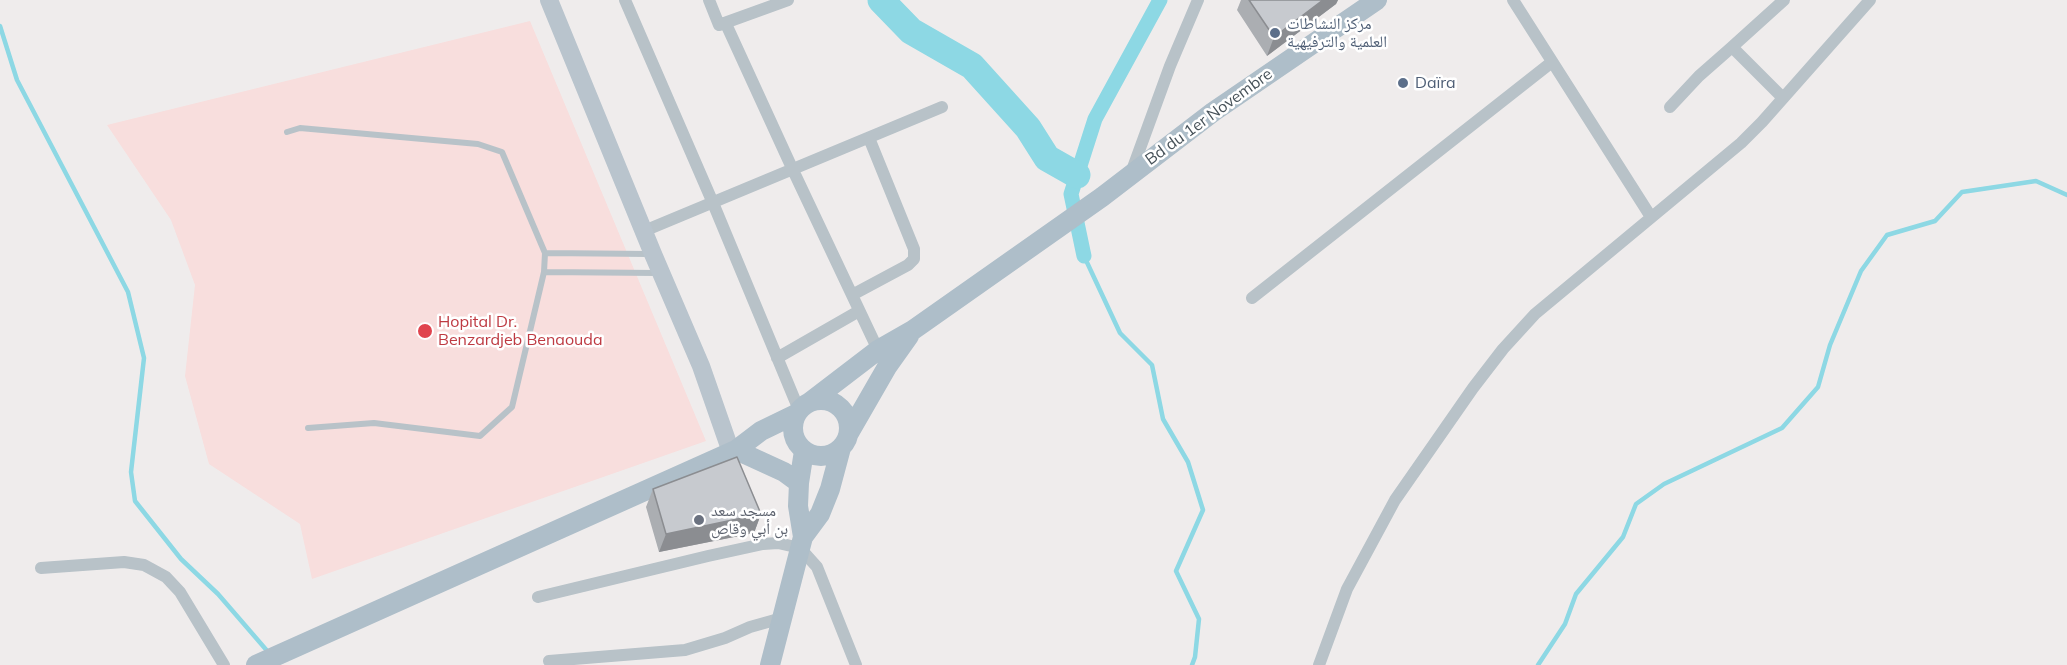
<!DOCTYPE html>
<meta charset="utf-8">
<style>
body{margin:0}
canvas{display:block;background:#efecec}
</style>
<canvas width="2067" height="665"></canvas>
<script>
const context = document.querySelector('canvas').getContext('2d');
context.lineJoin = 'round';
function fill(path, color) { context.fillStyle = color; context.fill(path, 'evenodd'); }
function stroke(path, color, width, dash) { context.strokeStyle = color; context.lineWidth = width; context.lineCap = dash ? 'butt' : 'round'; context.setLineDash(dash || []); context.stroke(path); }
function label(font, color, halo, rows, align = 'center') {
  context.font = font + ' Mulish,"Noto Naskh Arabic",sans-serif'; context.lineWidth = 5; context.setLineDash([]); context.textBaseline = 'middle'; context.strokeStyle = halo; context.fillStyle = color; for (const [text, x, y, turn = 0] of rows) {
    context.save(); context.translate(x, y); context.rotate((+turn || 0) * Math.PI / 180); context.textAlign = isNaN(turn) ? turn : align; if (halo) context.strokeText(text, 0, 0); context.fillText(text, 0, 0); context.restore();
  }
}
const medical = new Path2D(`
 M 530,21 L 706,441 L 312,579 L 300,524 L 209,464 L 185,376 L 195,285 L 171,220 L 107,125 Z`);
const stream = new Path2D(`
 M 0,26 L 17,80 L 128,292 L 144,358 L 131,472 L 135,501 L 181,559 L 218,594 L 269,653
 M 1084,256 L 1120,333 L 1152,365 L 1163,419 L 1188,462 L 1203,510 L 1176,571 L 1199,619 L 1195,657 L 1192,665
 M 1538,665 L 1565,624 L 1576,594 L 1623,537 L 1636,504 L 1664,484 L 1782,428 L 1818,387 L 1830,345 L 1861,271 L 1887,235 L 1935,221 L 1962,192 L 2036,181 L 2067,195`);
const canal = new Path2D(`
 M 1084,256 L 1071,194 L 1095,119 L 1160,0`);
const river = new Path2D(`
 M 881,0 L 911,31 L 972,66 L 1028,128 L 1047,158 L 1077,175`);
const lane = new Path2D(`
 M 287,132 L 300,128 L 478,144 L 502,152 L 545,253 L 544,272 L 512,407 L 480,436 L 374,423 L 308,428
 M 545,253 L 649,254
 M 544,272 L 657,273`);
const street = new Path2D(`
 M 625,0 L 713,203 L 799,410
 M 709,0 L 719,25 L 788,0
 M 1513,0 L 1651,217
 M 726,24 L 792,168 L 878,350
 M 1783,98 L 1732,47 L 1784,0
 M 1670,107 L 1699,76 L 1732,47
 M 1131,173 L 1170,66 L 1198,0
 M 644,231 L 942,107
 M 852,295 L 908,265 L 914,259 L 914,249 L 869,138
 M 1252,298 L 1552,62
 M 777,358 L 859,311
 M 41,568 L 124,562 L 144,565 L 166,577 L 180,592 L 224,665
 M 538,597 L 708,556 L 763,544 L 778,543 L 800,548 L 817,567 L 856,665
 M 549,661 L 685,650 L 725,638 L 750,627 L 782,618
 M 1319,665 L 1347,589 L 1395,500 L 1473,388 L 1503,349 L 1535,314 L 1741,143 L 1762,122 L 1870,0`);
const secondary = new Path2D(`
 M 549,0 L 653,254 L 701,366 L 731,452`);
const primary = new Path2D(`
 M793 428a28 28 0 1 1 56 0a28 28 0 1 1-56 0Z
 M 810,402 L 878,350 L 913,330 L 1102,197 L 1213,112 L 1377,0
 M 849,433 L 887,367 L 909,336
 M 736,450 L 784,472 L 799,483
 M 803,537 L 820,514 L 830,489 L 841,448
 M 256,665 L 736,450 L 761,431 L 796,414
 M 770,665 L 803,537 L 798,506 L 799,483 L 804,451`);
const wall = new Path2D(`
 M 1241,0 L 1338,0 L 1336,4 L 1267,56 L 1237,10 Z
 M 653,489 L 761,514 L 754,533 L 659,552 L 646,507 Z`);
const shadedWall = new Path2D(`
 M 1323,0 L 1338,0 L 1336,4 L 1267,56 L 1274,37 Z
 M 761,514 L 754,533 L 659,552 L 666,534 Z`);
const building = new Path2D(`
 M 1249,0 L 1323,0 L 1274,37 Z
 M 737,457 L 761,514 L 666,534 L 653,489 Z`);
const markers = [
 [1275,33,6,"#5c6f8a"],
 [1403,83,6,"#5c6f8a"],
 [425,331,8,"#e0444e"],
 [699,520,6,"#6b7280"]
];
const serviceNames = [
 ["مركز النشاطات",1287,24],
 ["العلمية والترفيهية",1287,42],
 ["Daïra",1415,83]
];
const streetNames = [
 ["Bd du 1er Novembre",1209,117,-36]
];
const healthNames = [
 ["Hopital Dr.",438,322],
 ["Benzardjeb Benaouda",438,340]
];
const worshipNames = [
 ["مسجد سعد",711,511],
 ["بن أبي وقاص",711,529]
];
fill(medical, '#f8dedd');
stroke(stream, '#8dd8e4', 4.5);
stroke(canal, '#8dd8e4', 15);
stroke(river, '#8dd8e4', 27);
stroke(lane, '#b8c2c8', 6);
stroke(street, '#b8c2c8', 12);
stroke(secondary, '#b9c4cd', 18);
stroke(primary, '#aebec9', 20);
fill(wall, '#abaeb2');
fill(shadedWall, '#8b8d91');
fill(building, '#c7cacf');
stroke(building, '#8b8d91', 1.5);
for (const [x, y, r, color] of markers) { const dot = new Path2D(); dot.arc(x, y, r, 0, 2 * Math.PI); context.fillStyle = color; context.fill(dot); stroke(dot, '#fff', 2); }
label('16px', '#4e5e75', '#fff', serviceNames, 'left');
label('16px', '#465158', '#fff', streetNames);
label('16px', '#be3a42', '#fff', healthNames, 'left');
label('16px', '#5b616d', '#fff', worshipNames, 'left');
</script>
